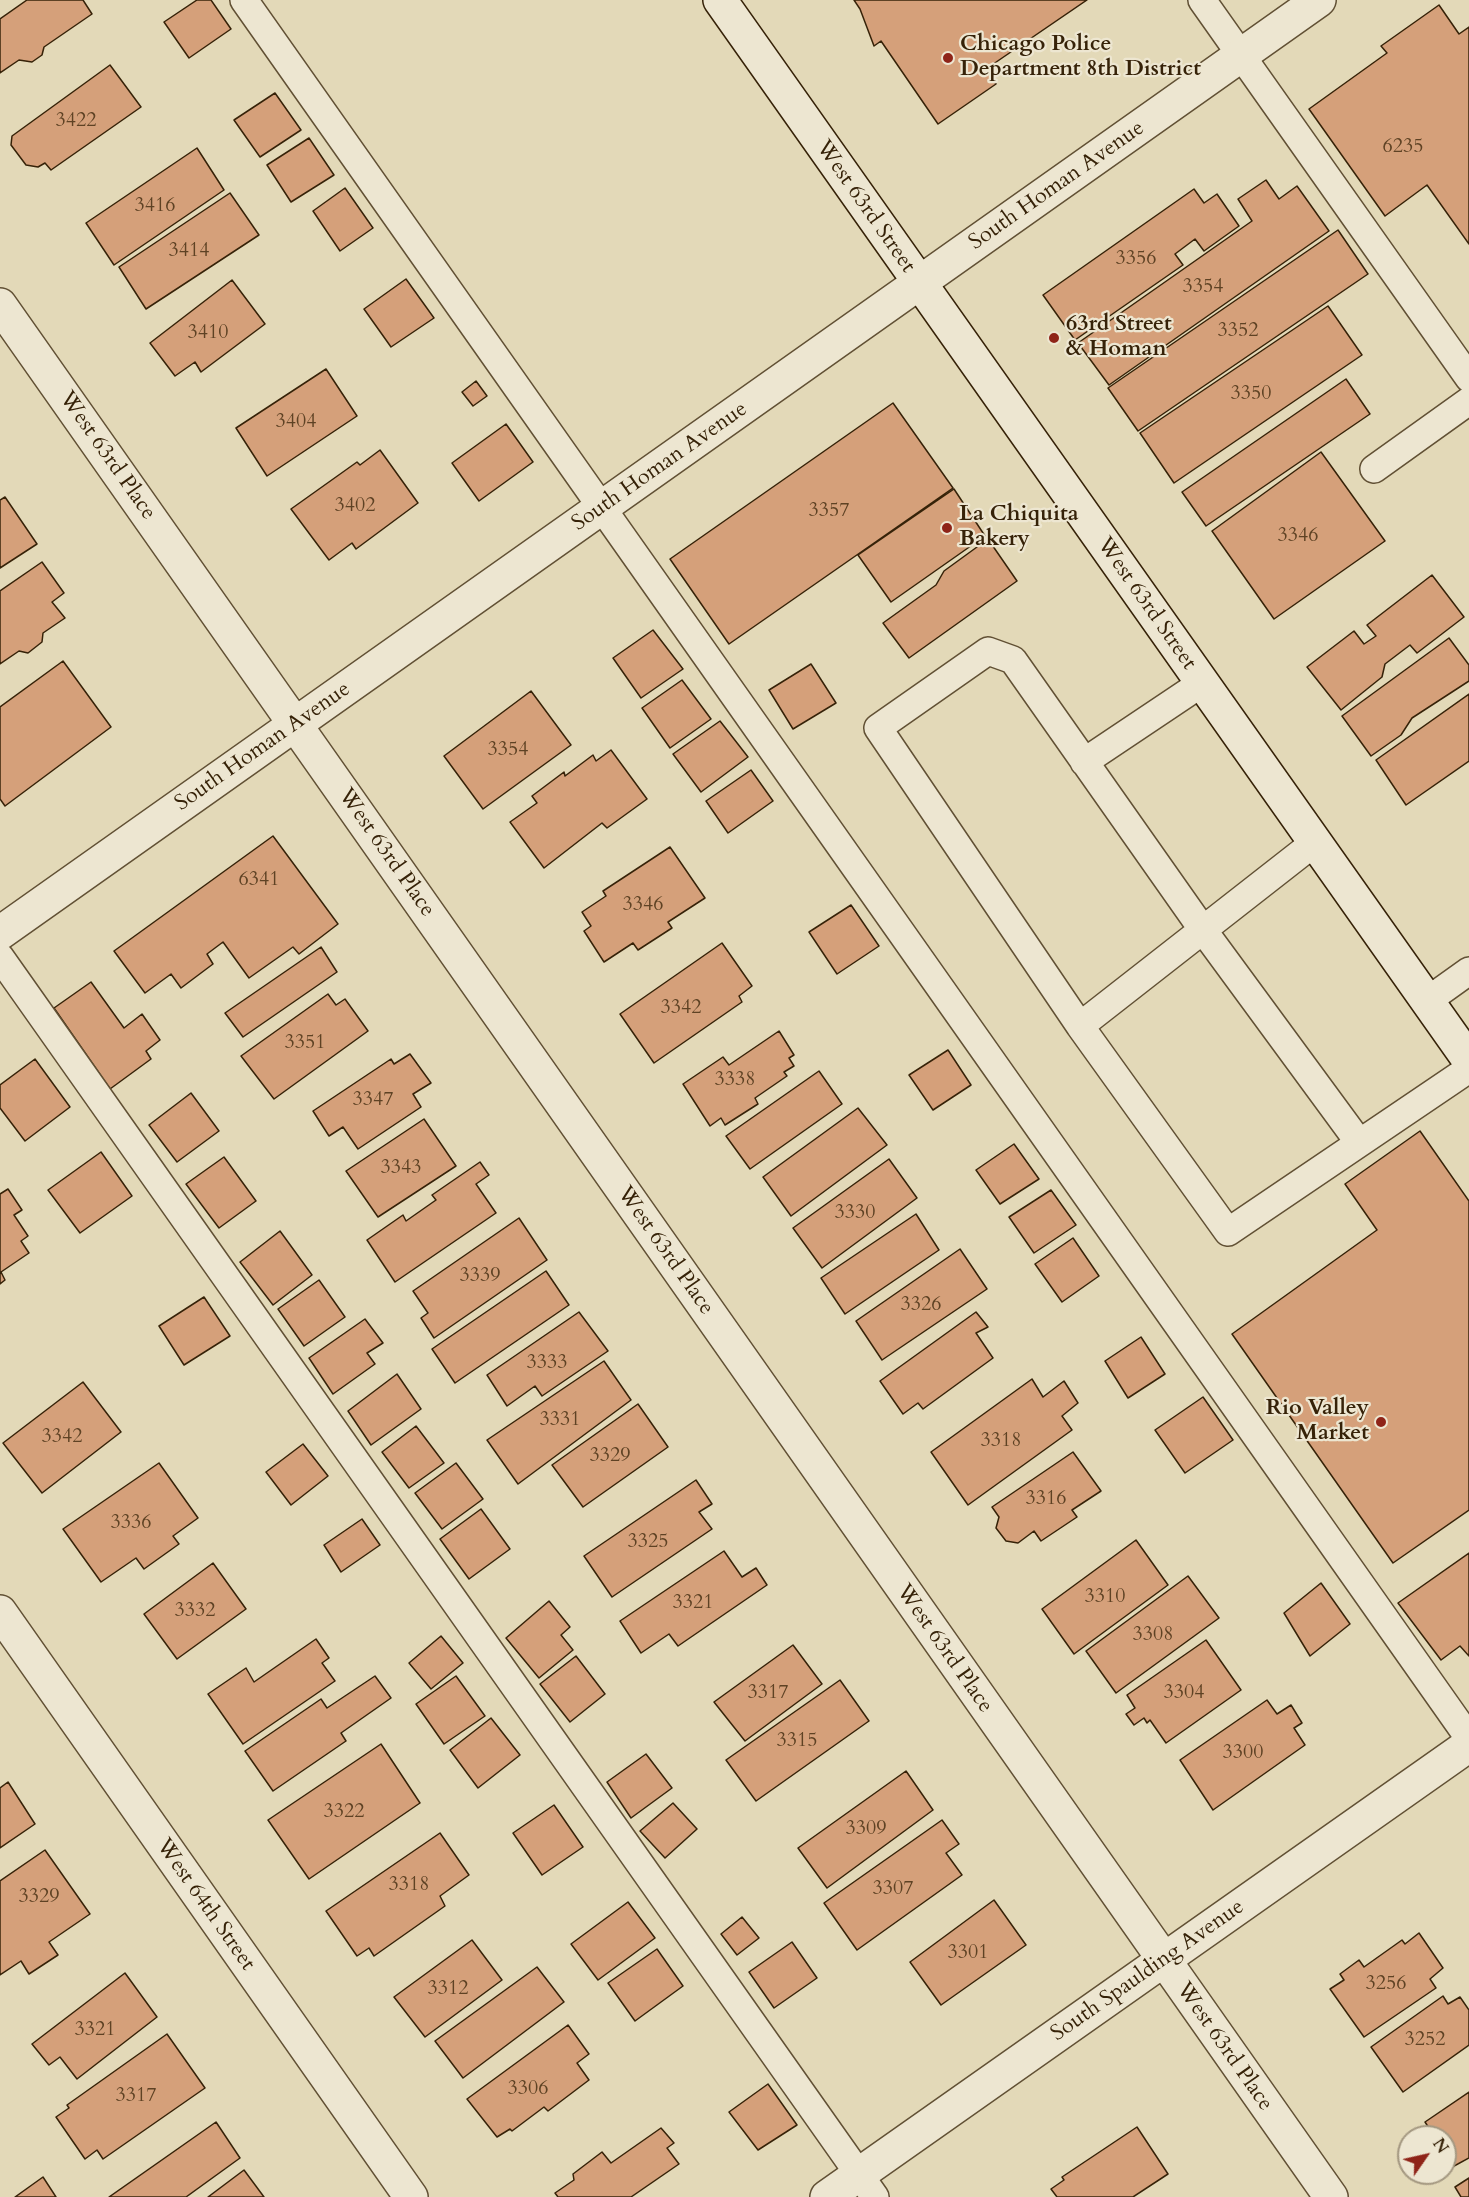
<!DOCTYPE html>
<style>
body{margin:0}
#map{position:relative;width:1469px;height:2197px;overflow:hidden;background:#e3d9b8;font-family:Cardo,serif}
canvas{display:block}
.north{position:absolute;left:1397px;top:2125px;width:60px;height:60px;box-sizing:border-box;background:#ede6d1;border:2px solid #a49881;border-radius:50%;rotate:56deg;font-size:16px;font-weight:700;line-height:24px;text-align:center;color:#362208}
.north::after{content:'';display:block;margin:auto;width:21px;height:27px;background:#8f2418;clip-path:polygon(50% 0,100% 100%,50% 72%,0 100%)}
</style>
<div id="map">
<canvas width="1469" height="2197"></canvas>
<div class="north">N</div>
</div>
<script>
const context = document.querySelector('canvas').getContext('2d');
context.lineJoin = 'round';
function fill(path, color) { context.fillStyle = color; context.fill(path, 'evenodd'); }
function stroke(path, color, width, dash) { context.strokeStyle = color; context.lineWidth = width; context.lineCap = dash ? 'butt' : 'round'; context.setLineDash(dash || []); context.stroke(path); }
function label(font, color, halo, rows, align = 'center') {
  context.font = font + ' Cardo,serif'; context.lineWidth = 4.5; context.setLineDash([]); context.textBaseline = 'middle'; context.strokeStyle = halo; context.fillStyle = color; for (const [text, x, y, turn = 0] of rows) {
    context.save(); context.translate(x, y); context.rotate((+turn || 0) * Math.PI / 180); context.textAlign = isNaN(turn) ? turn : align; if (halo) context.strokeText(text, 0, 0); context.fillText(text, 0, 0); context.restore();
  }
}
const building = new Path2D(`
 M 27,0 L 83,0 L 92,14 L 44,47 L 42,55 L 32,62 L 19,60 L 0,73 L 0,19 Z
 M 197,0 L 211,0 L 231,29 L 189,58 L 164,22 Z
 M 854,0 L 1087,0 L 986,69 L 996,84 L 938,124 L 881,41 L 874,46 L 860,9 Z
 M 1439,5 L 1459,34 L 1469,27 L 1469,244 L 1427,185 L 1385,216 L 1309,109 L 1387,53 L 1381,46 Z
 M 110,65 L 141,107 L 51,170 L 45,163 L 38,167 L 26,165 L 11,145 L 12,136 Z
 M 275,93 L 301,130 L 260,157 L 234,120 Z
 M 309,138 L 334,175 L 291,202 L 267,165 Z
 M 197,148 L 224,190 L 114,265 L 86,223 Z
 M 1266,180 L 1279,199 L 1297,186 L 1329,231 L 1109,385 L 1078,343 L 1252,221 L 1238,199 Z
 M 345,188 L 373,228 L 340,251 L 313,211 Z
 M 1194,189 L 1204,203 L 1217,194 L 1239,226 L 1204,251 L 1195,239 L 1175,254 L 1183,265 L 1075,340 L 1043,295 Z
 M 230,193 L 259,235 L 146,309 L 119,267 Z
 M 1338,230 L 1368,274 L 1138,431 L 1108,388 Z
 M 406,279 L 434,318 L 391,347 L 364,309 Z
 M 232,280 L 265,324 L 201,372 L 195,362 L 175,376 L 150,343 Z
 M 1328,306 L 1362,355 L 1174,483 L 1140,433 Z
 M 326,369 L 357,416 L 267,476 L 236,428 Z
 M 1346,379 L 1370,414 L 1206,526 L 1182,492 Z
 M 476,381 L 487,396 L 473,406 L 462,392 Z
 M 893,403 L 953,488 L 729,644 L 670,559 Z
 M 506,424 L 533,462 L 479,501 L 452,463 Z
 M 380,450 L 418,503 L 356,549 L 352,543 L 329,560 L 291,509 L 357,462 L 360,465 Z
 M 1321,452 L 1385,541 L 1274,619 L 1212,531 Z
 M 954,489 L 985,536 L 891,602 L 858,555 Z
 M 5,497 L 37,544 L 0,568 L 0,500 Z
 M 988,539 L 1017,581 L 909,658 L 883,623 L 936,585 L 944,571 Z
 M 42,562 L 64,593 L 52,602 L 65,618 L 43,633 L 42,642 L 28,653 L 19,651 L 0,664 L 0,591 Z
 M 1432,575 L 1464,617 L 1417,653 L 1410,645 L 1385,664 L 1382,677 L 1341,710 L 1307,667 L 1354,631 L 1364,644 L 1376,636 L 1367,625 Z
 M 653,630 L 683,669 L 641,698 L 613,658 Z
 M 1449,638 L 1469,665 L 1469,681 L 1412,718 L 1401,735 L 1371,756 L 1342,716 Z
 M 63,661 L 111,727 L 5,806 L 0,799 L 0,707 Z
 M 811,664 L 836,703 L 793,729 L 769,690 Z
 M 682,680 L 711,719 L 670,748 L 642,708 Z
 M 531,691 L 571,745 L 483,809 L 444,756 Z
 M 1469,694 L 1469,761 L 1406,805 L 1376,760 Z
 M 720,721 L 748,757 L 701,792 L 673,754 Z
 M 611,750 L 647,799 L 607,828 L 602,823 L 544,868 L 510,822 L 537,803 L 532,796 L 564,772 L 565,776 L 593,755 L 596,761 Z
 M 751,770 L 773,801 L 728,833 L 706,801 Z
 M 273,836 L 338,924 L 299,954 L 293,947 L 249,978 L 223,942 L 207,954 L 213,964 L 181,988 L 171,974 L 145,993 L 114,951 Z
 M 670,847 L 705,898 L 668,922 L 672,928 L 638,950 L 633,943 L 604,962 L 584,931 L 591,926 L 582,912 L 606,896 L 603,891 Z
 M 851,905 L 879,946 L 837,974 L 809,932 Z
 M 722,943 L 752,986 L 739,996 L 742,1002 L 654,1063 L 620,1014 Z
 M 321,947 L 337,972 L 243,1037 L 225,1013 Z
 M 91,982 L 124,1028 L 142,1014 L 160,1040 L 146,1051 L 151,1059 L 110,1089 L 54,1008 Z
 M 328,994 L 336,1005 L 345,999 L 368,1031 L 274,1099 L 241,1056 Z
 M 779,1031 L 794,1055 L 789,1058 L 794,1066 L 784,1072 L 787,1076 L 755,1098 L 758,1104 L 725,1125 L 721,1118 L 710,1126 L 683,1084 L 723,1057 L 729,1065 Z
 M 948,1050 L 971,1085 L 933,1110 L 909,1075 Z
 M 410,1054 L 431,1083 L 413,1094 L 421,1107 L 358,1149 L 343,1127 L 329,1136 L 313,1111 L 391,1059 L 394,1064 Z
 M 35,1059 L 70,1107 L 25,1141 L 0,1108 L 0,1085 Z
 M 819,1071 L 842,1104 L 750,1169 L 726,1136 Z
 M 191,1093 L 219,1131 L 177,1162 L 149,1125 Z
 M 858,1108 L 887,1145 L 791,1216 L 763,1177 Z
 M 424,1119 L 456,1166 L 378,1217 L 346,1171 Z
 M 1420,1131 L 1469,1201 L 1469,1510 L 1393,1563 L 1232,1334 L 1377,1230 L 1345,1184 Z
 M 1014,1144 L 1039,1179 L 1000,1204 L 976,1170 Z
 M 101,1152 L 132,1196 L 80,1233 L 48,1190 Z
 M 224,1157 L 256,1201 L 219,1228 L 186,1184 Z
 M 889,1159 L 917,1198 L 822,1268 L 793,1228 Z
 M 480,1162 L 489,1175 L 476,1184 L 496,1213 L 395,1282 L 367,1240 L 403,1215 L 406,1221 L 436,1200 L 432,1195 Z
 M 8,1189 L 22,1210 L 14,1215 L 28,1236 L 21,1241 L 29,1253 L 1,1272 L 5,1280 L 0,1284 L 0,1194 Z
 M 1051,1190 L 1076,1225 L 1034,1253 L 1009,1217 Z
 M 916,1214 L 939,1250 L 845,1314 L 821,1278 Z
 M 519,1218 L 547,1260 L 434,1338 L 421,1318 L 428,1313 L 413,1291 Z
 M 280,1231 L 312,1275 L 273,1305 L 240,1262 Z
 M 1073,1238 L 1099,1276 L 1062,1302 L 1035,1264 Z
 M 960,1249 L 987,1289 L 882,1360 L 856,1321 Z
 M 546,1271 L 569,1305 L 455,1383 L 432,1349 Z
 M 319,1280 L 345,1317 L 304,1346 L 278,1309 Z
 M 204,1297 L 230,1336 L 184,1365 L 159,1326 Z
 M 579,1312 L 608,1351 L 542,1396 L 535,1386 L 507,1406 L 487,1375 Z
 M 976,1312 L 988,1327 L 976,1333 L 993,1358 L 923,1409 L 918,1403 L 903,1414 L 880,1381 Z
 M 365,1319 L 383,1343 L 367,1353 L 375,1364 L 333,1394 L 309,1358 Z
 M 1141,1337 L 1165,1374 L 1128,1398 L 1105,1361 Z
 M 604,1361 L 631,1400 L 518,1484 L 487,1440 Z
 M 397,1374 L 421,1409 L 371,1445 L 348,1411 Z
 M 1032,1379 L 1043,1397 L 1064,1381 L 1078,1403 L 1062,1416 L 1072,1430 L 968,1505 L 931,1452 Z
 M 83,1382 L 121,1432 L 42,1493 L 3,1443 Z
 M 1203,1397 L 1233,1440 L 1185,1473 L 1155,1430 Z
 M 638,1404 L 668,1447 L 583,1507 L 552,1465 Z
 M 416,1426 L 444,1463 L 409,1488 L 382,1452 Z
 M 303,1444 L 328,1476 L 291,1505 L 266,1472 Z
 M 1073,1452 L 1101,1491 L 1072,1510 L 1077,1517 L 1041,1541 L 1034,1531 L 1018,1543 L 1006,1541 L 996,1528 L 999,1517 L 992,1507 Z
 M 159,1463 L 198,1518 L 173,1536 L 179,1544 L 144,1569 L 136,1558 L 101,1582 L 63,1529 Z
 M 456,1463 L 483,1499 L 442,1529 L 415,1493 Z
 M 696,1480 L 712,1504 L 699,1512 L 712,1529 L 612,1597 L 584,1556 Z
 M 481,1509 L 510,1549 L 469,1579 L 440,1539 Z
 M 362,1519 L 380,1545 L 341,1572 L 324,1545 Z
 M 1136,1540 L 1168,1585 L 1074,1654 L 1042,1609 Z
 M 724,1551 L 742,1577 L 756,1568 L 767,1585 L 678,1646 L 669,1634 L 641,1653 L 620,1621 Z
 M 1469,1553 L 1469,1656 L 1460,1646 L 1441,1660 L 1398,1603 Z
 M 213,1563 L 246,1609 L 177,1659 L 144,1614 Z
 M 1188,1576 L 1219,1618 L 1116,1693 L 1086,1651 Z
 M 1321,1583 L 1350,1624 L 1310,1656 L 1284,1613 Z
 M 549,1601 L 570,1627 L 561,1635 L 573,1650 L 539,1678 L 506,1638 Z
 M 441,1636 L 463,1663 L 431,1689 L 409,1663 Z
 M 316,1639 L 329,1658 L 322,1663 L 335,1681 L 243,1744 L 208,1694 L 246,1668 L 254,1682 Z
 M 1206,1640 L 1241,1690 L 1166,1743 L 1150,1720 L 1147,1723 L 1144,1718 L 1134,1725 L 1126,1714 L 1135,1708 L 1127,1695 Z
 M 793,1645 L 822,1684 L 745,1741 L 714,1702 Z
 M 576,1656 L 605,1694 L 570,1722 L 540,1684 Z
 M 375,1676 L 391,1698 L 341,1733 L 346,1741 L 273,1791 L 245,1751 L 321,1699 L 327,1708 Z
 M 456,1676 L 485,1716 L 444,1744 L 416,1704 Z
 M 840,1680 L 869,1721 L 756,1801 L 726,1760 Z
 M 1267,1700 L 1277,1714 L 1291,1705 L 1302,1723 L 1294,1728 L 1305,1745 L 1213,1810 L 1180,1760 Z
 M 491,1718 L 520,1755 L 478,1788 L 450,1750 Z
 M 381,1744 L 420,1803 L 309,1879 L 268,1820 Z
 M 646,1754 L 672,1788 L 631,1818 L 607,1782 Z
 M 906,1771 L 933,1810 L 827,1888 L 798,1848 Z
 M 8,1782 L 35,1824 L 0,1848 L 0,1788 Z
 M 673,1803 L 697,1829 L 665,1858 L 640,1831 Z
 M 554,1805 L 583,1847 L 542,1875 L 513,1833 Z
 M 942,1820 L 959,1844 L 946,1853 L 962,1875 L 857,1950 L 824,1903 Z
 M 440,1833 L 469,1875 L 440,1896 L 445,1906 L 374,1956 L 369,1948 L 357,1956 L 326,1911 Z
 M 45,1850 L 90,1914 L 49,1942 L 58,1955 L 29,1974 L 21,1961 L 0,1975 L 0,1881 Z
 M 994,1900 L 1026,1945 L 941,2005 L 910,1962 Z
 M 628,1902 L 655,1938 L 598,1980 L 571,1944 Z
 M 742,1917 L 759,1938 L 737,1955 L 721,1934 Z
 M 1419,1933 L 1443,1968 L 1430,1979 L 1436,1988 L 1364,2037 L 1330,1989 L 1344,1980 L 1340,1974 L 1359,1960 L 1364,1967 L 1402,1940 L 1405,1944 Z
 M 472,1940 L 502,1980 L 425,2037 L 394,1997 Z
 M 792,1942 L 817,1978 L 774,2008 L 749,1972 Z
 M 657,1949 L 683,1986 L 635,2021 L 608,1983 Z
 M 537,1967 L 564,2002 L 463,2078 L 435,2041 Z
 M 125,1973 L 157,2017 L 77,2079 L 60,2057 L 49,2065 L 32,2044 Z
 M 1443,1996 L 1448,2004 L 1460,1997 L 1469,2010 L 1469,2045 L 1403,2092 L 1371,2047 Z
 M 568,2025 L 589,2054 L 577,2063 L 589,2080 L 548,2111 L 544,2107 L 512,2131 L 510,2129 L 497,2137 L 467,2099 Z
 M 167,2034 L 205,2088 L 103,2159 L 97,2150 L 85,2159 L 56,2117 L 69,2108 L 67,2105 Z
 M 768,2084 L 797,2125 L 758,2150 L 729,2112 Z
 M 1469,2092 L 1469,2158 L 1445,2171 L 1445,2137 L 1415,2137 L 1429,2128 L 1425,2122 Z
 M 216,2122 L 240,2158 L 186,2197 L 109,2197 Z
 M 1137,2127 L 1168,2174 L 1133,2197 L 1057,2197 L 1051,2189 L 1064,2180 L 1062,2177 Z
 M 661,2128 L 674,2143 L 667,2148 L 679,2164 L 631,2197 L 558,2197 L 555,2193 L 574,2180 L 573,2174 L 602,2152 L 611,2163 Z
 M 244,2170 L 264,2197 L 208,2197 Z
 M 43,2177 L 56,2197 L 15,2197 Z
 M 1469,2178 L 1469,2197 L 1461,2197 L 1455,2187 Z`);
const service = new Path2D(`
 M 244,0 L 1469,1738
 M 1202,0 L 1469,378
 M 1374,469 L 1469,401
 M 1084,762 L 1202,683
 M 1314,843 L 1080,1026 L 1228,1232 L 1469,1069
 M 0,957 L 875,2197
 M 1427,1001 L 1469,971
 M 1080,1026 L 878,728 L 988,651 L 1013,660 L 1203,930 L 1358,1141`);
const minor = new Path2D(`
 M 0,305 L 1331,2197
 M 0,933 L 1319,0
 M 0,1612 L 411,2197
 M 827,2197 L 1469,1745`);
const secondary = new Path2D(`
 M 720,0 L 1469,1060`);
const markers = [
 [948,58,6,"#8f2418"],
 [1054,338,6,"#8f2418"],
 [947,528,6,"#8f2418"],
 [1381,1422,6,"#8f2418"]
];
const numberNames = [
 ["3422",76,121],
 ["6235",1403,147],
 ["3416",155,206],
 ["3414",189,251],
 ["3356",1136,259],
 ["3354",1203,287],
 ["3352",1238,331],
 ["3410",208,333],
 ["3350",1251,394],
 ["3404",296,422],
 ["3402",355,506],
 ["3357",829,511],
 ["3346",1298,536],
 ["3354",508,750],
 ["6341",259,880],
 ["3346",643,905],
 ["3342",681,1008],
 ["3351",305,1043],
 ["3338",735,1080],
 ["3347",373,1100],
 ["3343",401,1168],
 ["3330",855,1213],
 ["3339",480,1276],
 ["3326",921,1305],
 ["3333",547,1363],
 ["3331",560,1420],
 ["3342",62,1437],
 ["3318",1001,1441],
 ["3329",610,1456],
 ["3316",1046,1499],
 ["3336",131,1523],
 ["3325",648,1542],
 ["3310",1105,1597],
 ["3321",693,1603],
 ["3332",195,1611],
 ["3308",1153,1635],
 ["3317",768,1693],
 ["3304",1184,1693],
 ["3315",797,1741],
 ["3300",1243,1753],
 ["3322",344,1812],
 ["3309",866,1829],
 ["3318",409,1885],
 ["3307",893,1889],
 ["3329",39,1897],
 ["3301",968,1953],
 ["3256",1386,1984],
 ["3312",448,1989],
 ["3321",95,2030],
 ["3252",1425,2040],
 ["3306",528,2089],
 ["3317",136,2096]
];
const poiNames = [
 ["Chicago Police",960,45],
 ["Department 8th District",960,70],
 ["63rd Street",1066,325],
 ["& Homan",1066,350],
 ["La Chiquita",959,515],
 ["Bakery",959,540],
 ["Rio Valley",1369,1409,"right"],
 ["Market",1369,1434,"right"]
];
const streetNames = [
 ["South Homan Avenue",1057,186,-35],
 ["West 63rd Street",865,207,55],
 ["West 63rd Place",107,456,55],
 ["South Homan Avenue",660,467,-35],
 ["West 63rd Street",1146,604,55],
 ["South Homan Avenue",263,747,-35],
 ["West 63rd Place",386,853,55],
 ["West 63rd Place",665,1251,55],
 ["West 63rd Place",944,1649,55],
 ["West 64th Street",205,1905,55],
 ["South Spaulding Avenue",1148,1971,-35],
 ["West 63rd Place",1224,2047,55]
];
fill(building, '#d5a07a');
stroke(building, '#362208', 1.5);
stroke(service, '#615034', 30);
stroke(minor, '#615034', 36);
stroke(secondary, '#362208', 36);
stroke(service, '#ede6d1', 27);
stroke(minor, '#ede6d1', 33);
stroke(secondary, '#ede6d1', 33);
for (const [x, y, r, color] of markers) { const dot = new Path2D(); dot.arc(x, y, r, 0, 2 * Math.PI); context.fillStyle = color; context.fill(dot); stroke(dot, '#ede6d1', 2); }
label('20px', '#5e4224', null, numberNames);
label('bold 22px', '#362208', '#ede6d1', poiNames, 'left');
label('22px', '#362208', '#ede6d1', streetNames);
</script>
